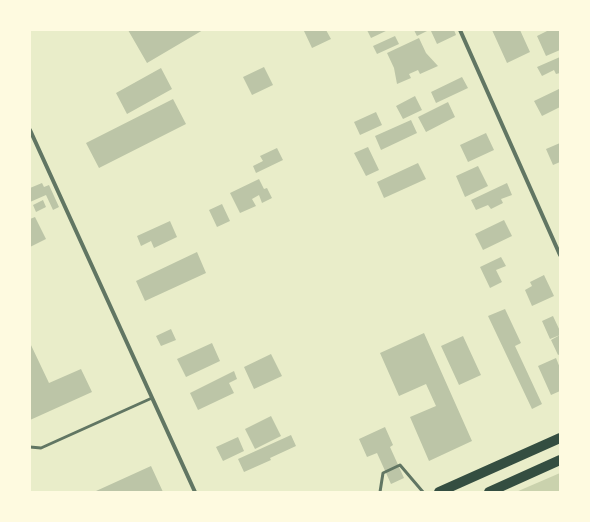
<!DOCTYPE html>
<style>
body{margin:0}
#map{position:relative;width:590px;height:522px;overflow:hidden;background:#e9edc9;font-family:"IBM Plex Sans",sans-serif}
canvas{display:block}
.frame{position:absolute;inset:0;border:31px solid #fefae0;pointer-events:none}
</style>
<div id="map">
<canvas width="590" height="522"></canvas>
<div class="frame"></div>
</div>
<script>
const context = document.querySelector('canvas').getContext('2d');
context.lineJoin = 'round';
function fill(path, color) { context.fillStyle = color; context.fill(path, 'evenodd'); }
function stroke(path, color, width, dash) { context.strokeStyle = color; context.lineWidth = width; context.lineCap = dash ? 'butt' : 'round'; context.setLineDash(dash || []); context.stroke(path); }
const green = new Path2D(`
 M 560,473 L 560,492 L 516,492 Z`);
const building = new Path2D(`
 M 128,30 L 203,30 L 147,63 Z
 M 306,30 L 326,30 L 331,39 L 312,48 L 304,31 Z
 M 367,30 L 388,30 L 371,38 Z
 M 414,30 L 429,30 L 417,36 Z
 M 434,30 L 454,30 L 456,35 L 437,44 L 431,31 Z
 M 492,30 L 520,30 L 530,52 L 507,63 Z
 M 549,30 L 560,30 L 560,50 L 546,56 L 537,36 Z
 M 395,36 L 399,44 L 377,54 L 373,46 Z
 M 419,38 L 426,53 L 438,66 L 420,74 L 418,70 L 409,74 L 411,78 L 397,84 L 394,68 L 387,53 Z
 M 560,57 L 560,73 L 556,74 L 554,70 L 542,76 L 537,67 Z
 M 264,67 L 273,85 L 252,95 L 243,77 Z
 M 161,68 L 172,89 L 127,114 L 116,93 Z
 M 462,77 L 468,88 L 436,103 L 431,92 Z
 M 559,89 L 560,107 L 542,116 L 534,101 Z
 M 415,96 L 422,110 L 403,119 L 396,106 Z
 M 173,99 L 186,124 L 99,168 L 86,143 Z
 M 448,102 L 455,117 L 426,132 L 418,117 Z
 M 376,112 L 382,125 L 360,135 L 354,122 Z
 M 411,120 L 417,133 L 381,150 L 375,136 Z
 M 486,133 L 494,150 L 468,162 L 460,145 Z
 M 560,143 L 560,162 L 553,165 L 546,149 Z
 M 368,147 L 379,170 L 366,176 L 354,153 Z
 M 277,148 L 283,160 L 256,173 L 253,166 L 263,161 L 260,156 Z
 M 418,163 L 426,179 L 384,198 L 377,182 Z
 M 478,166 L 488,186 L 465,197 L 456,176 Z
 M 259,179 L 264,189 L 267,188 L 272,198 L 262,203 L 259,195 L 252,199 L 256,206 L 240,213 L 230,193 Z
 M 42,183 L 44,187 L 49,185 L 59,207 L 53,210 L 46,195 L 30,202 L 30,188 Z
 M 507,183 L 512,195 L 501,199 L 503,203 L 491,209 L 488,205 L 476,210 L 471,200 Z
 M 43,200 L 46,207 L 36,212 L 33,205 Z
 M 222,204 L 230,221 L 217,227 L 209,210 Z
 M 35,217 L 46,239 L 30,247 L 30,219 Z
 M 504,220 L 512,236 L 483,250 L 475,234 Z
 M 170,221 L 177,237 L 154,248 L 151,241 L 141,246 L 137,236 Z
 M 197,252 L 206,273 L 145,301 L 136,281 Z
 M 501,257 L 506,266 L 496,270 L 502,282 L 490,288 L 480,267 Z
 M 544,275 L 554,296 L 532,306 L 525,290 L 532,286 L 530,282 Z
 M 505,309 L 521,343 L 515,346 L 542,404 L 532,409 L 488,316 Z
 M 553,316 L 560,331 L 560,335 L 550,339 L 542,321 Z
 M 171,329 L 176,340 L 161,346 L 156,336 Z
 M 424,333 L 472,441 L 429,461 L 410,417 L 436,406 L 426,384 L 399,396 L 380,353 Z
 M 560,335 L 560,354 L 558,355 L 551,340 Z
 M 463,336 L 481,375 L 459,385 L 441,346 Z
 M 30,343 L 49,383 L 81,369 L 92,392 L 30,420 Z
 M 212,343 L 220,361 L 186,377 L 177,359 Z
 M 271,354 L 282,376 L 254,389 L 244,367 Z
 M 556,358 L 560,368 L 560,391 L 551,395 L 538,366 Z
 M 234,371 L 237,379 L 229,383 L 234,393 L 198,410 L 190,393 Z
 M 271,416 L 281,436 L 255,449 L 245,429 Z
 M 385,427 L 393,445 L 390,447 L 404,478 L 391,484 L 377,453 L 367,457 L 359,439 Z
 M 291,435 L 296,446 L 270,458 L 271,460 L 244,472 L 238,459 Z
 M 238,437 L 244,451 L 223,461 L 216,447 Z
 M 151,466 L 163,492 L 97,492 L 96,491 Z`);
const service = new Path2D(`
 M 30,447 L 41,448 L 152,398
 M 380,492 L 383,473 L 400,465 L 423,492`);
const minor = new Path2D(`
 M 460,30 L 560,255
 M 30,130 L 195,492`);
const trunk = new Path2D(`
 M 439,492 L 560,438
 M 489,492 L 560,460`);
fill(green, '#cad2ad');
fill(building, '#bcc5a7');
stroke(service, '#617663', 3);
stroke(minor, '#617663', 4);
stroke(trunk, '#344e41', 10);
</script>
